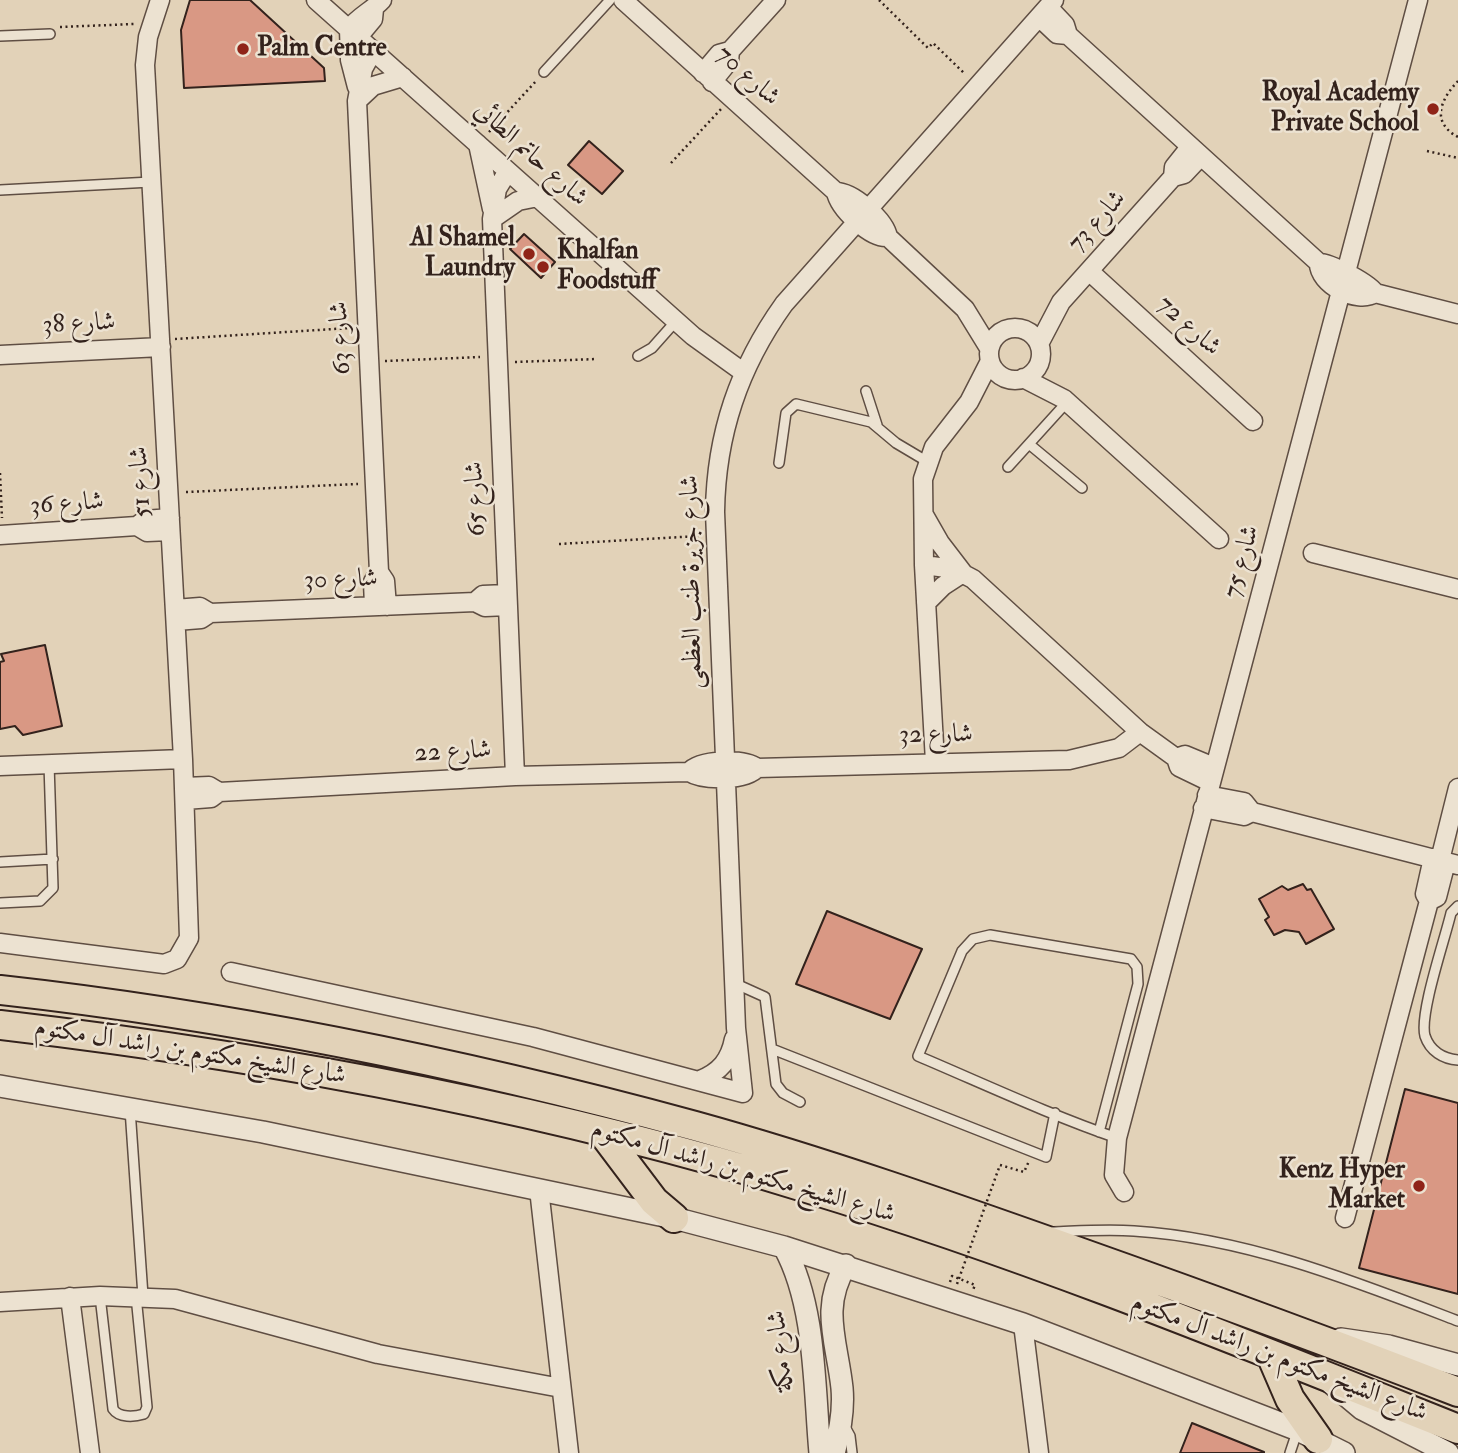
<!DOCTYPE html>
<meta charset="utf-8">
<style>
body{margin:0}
canvas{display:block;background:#e2d2b8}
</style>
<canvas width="1458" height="1453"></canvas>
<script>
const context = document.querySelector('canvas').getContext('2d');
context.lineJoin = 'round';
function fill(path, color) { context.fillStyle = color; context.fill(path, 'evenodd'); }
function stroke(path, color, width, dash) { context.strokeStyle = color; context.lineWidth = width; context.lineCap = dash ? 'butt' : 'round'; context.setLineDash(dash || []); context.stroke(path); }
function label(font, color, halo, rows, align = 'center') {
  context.font = font + ' "IM FELL Double Pica",Amiri,serif'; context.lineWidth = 5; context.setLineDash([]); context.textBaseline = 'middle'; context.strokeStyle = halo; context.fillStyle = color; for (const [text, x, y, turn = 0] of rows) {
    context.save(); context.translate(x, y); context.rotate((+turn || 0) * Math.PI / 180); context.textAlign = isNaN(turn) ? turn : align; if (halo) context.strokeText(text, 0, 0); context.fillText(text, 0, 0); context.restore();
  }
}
const building = new Path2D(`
 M 190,0 L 250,0 L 324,68 L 325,81 L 184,88 L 181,30 Z
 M 589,141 L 623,171 L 602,194 L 568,165 Z
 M 524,234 L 555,262 L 541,278 L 510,249 Z
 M 45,645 L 62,726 L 23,735 L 15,726 L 0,729 L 0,662 L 4,661 L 1,654 Z
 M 1303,884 L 1307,890 L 1311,889 L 1334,929 L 1306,944 L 1299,932 L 1285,930 L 1274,935 L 1265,920 L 1269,917 L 1259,899 L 1282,886 L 1288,890 Z
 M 827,911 L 922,949 L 890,1019 L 796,984 Z
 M 1405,1089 L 1458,1103 L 1458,1294 L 1359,1268 Z
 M 1192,1423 L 1264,1452 L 1264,1453 L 1180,1453 Z`);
const path = new Path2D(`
 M 879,0 L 928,48 L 933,43 L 965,74
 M 60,27 L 134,24
 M 1458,81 C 1441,99 1430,122 1458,137
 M 489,132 L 537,80
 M 1427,151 L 1458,158
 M 671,163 L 721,109
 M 175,339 L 350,328
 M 385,361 L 480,357
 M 515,362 L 597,359
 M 0,473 L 2,518
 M 186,492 L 358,484
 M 559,544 L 699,536
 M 1000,1165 L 1024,1172 L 1029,1161
 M 950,1282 L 952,1276 L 975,1285 L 973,1290`);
const service = new Path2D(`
 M 0,36 L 50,34
 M 544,72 L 610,0
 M 0,190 L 151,182
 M 638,356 L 652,348 L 676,321
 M 866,391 L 877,425
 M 1029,444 L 1082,488
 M 779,463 L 786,413 L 796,404 L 871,422 L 896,443 L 928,462
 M 1008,467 L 1067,402
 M 0,862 L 53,859
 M 0,903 L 40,901 L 53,888 L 49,764
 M 1458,906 L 1451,913 C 1445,939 1419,1014 1425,1036 C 1430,1051 1443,1059 1458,1060
 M 734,983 L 765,997 L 776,1084 L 783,1093 L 800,1102
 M 772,1049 L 1046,1157 L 1055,1113
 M 130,1109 L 143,1296
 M 1099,1132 L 1138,984 L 1137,967 L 1131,959 L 990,935 L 973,939 L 962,951 L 918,1056 C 984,1084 1050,1115 1117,1138
 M 1053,1232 C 1080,1231 1107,1229 1134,1231 C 1246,1238 1354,1281 1458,1321
 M 100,1296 L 113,1409 C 119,1418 134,1417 144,1414 L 147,1407 L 136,1296
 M 844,1425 L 850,1436 L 852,1453
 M 1290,1453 L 1297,1432`);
const minor = new Path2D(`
 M 316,0 L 693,336 L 743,372
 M 623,0 L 836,192 C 839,209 871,239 888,237
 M 1048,7 L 1065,25 L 1068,35 L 1319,263 C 1318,284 1358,305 1375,293 L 1458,314
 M 1039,17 L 1057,34 L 1068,35
 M 358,37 L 373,19 L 374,9
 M 373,51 L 363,69 L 357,101 L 379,572 L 373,582 L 374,606
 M 703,73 L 719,54 L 730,51 L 776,0
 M 712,82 L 729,61 L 730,51
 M 357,87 L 350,60 L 349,29 C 359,16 372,11 382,0
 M 357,101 L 373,86 L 403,77
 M 478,144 L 492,209
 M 508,171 L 497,189 L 492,219 L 515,776
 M 1173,177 L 1174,167 L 1190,147
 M 836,192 C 853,192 885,220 888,237 L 965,309 L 989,348
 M 492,219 L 518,201 L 538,197
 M 1319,263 C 1327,261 1372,285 1375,293
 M 1089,271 L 1253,421
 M989 354a26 26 0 1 1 52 0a26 26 0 1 1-52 0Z
 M 1039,344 L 1061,302 L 1173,177 L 1184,174 L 1200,157
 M 0,355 L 161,347
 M 1023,378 L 1064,399 L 1219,539
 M 924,515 L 940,543 L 963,573
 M 137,526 L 145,520 L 170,518
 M 0,535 L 137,526 L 147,532 L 170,531
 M 1313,553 L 1458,589
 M 924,565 L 954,569 L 973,579 L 1140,732 L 1176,758 L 1179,767 L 1210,782
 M 379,572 L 385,581 L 387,606
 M 475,602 L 483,595 L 507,594
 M 926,603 L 943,586 L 963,573
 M 175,609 L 200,607 L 210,613 L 475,602 L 485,607 L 508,606
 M 176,621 L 201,619 L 210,613
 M 1176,758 L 1185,755 L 1214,767
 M 935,762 L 924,565 L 923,479 L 934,447 L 969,402 L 990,361
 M 0,766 L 183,759
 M 689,772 C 700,759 744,758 757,768 L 1069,760 L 1119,748 L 1140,732
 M 184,787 L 209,786 L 219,792 L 515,776 L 689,772 C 703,781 746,781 757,768
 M 1207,795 L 1244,802 L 1252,812
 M 185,800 L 211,798 L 219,792
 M 1203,808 L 1244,816 L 1252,812 L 1458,865
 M 1440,860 L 1458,788
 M 1429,901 L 1437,897 L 1446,862
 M 0,943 L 164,964 L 177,959 L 189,938 L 183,759 L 145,65 L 148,37 L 160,0
 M 231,972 L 533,1037 L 743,1093 L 736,1028 L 715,512 C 716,434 739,367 784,304 L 1054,0
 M 700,1080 C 720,1072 730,1060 734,1039
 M 539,1189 L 569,1453
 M 1124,1192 L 1114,1175 L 1117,1138 L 1418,0
 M 1345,1218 L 1429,901 L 1425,894 L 1433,858
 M 70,1297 L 90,1453
 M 0,1302 L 100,1296 L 175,1299 L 378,1354 L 561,1388
 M 1023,1324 L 1039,1453`);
const tertiary = new Path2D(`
 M 0,1086 L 263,1132 L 674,1218 L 784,1247 L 1023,1324 L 1298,1430 L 1344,1453
 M 784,1247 C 816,1305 814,1387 820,1453
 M 1341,1339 L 1389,1346 L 1458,1365
 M 1331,1383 L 1362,1409 L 1448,1453
 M 834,1453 C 840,1432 844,1410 842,1388 C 837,1341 820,1308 846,1265`);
const primary = new Path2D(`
 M 0,990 C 235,1016 467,1064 695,1126 C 825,1162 952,1207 1079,1252 C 1206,1297 1332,1343 1458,1392
 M 0,1025 C 273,1057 544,1107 807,1188 C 1028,1255 1243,1343 1458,1429
 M 602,1132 L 654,1201 L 674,1218
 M 1271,1355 L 1290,1399 L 1318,1439`);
const pathBridge = new Path2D(`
 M 957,1284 L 1000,1165`);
const markers = [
 [243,49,7,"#8f2418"],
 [1433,109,7,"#8f2418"],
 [529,254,7,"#8f2418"],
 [543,267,7,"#8f2418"],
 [1419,1186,7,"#8f2418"]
];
const poiNames = [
 ["Palm Centre",257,49,"left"],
 ["Royal Academy",1419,94],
 ["Private School",1419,124],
 ["Al Shamel",515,239],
 ["Laundry",515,269],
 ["Khalfan",557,252,"left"],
 ["Foodstuff",557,282,"left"],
 ["Kenz Hyper",1405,1171],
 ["Market",1405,1201]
];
const streetNames = [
 ["شارع 70",747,77,42],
 ["شارع حاتم الطائي",530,155,42],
 ["شارع 73",1098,222,-48],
 ["شارع 38",79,325,-3],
 ["شارع 72",1188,327,42],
 ["شارع 63",342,338,-93],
 ["شارع 51",142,482,-93],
 ["شارع 65",477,499,-92],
 ["شارع 36",67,505,-4],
 ["شارع 75",1243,562,-75],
 ["شارع 30",341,581,-2],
 ["شارع جزيرة طنب العظمى",693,582,-91],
 ["شارع 32",936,736,-1],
 ["شارع 22",453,753,-3],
 ["شارع الشيخ مكتوم بن راشد آل مكتوم",190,1053,9],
 ["شارع الشيخ مكتوم بن راشد آل مكتوم",743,1173,16],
 ["شارع مكة",782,1351,-96],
 ["شارع الشيخ مكتوم بن راشد آل مكتوم",1279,1359,21]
];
fill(building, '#d99884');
stroke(building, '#33221c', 2);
stroke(service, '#5f4e43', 12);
stroke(minor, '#5f4e43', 21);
stroke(tertiary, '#5f4e43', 24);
stroke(primary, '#33221c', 32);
stroke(path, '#33221c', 2.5, [2, 3.5]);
stroke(service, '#ece2d1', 9);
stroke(minor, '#ece2d1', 18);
stroke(tertiary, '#ece2d1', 21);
stroke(primary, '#e2d2b8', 28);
stroke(pathBridge, '#33221c', 2.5, [2, 3.5]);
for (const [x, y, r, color] of markers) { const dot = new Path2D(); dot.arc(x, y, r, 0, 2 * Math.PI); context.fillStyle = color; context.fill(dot); stroke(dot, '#ece2d1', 2.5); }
label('bold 26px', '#33221c', '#ece2d1', poiNames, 'right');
label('26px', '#33221c', '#ece2d1', streetNames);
</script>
